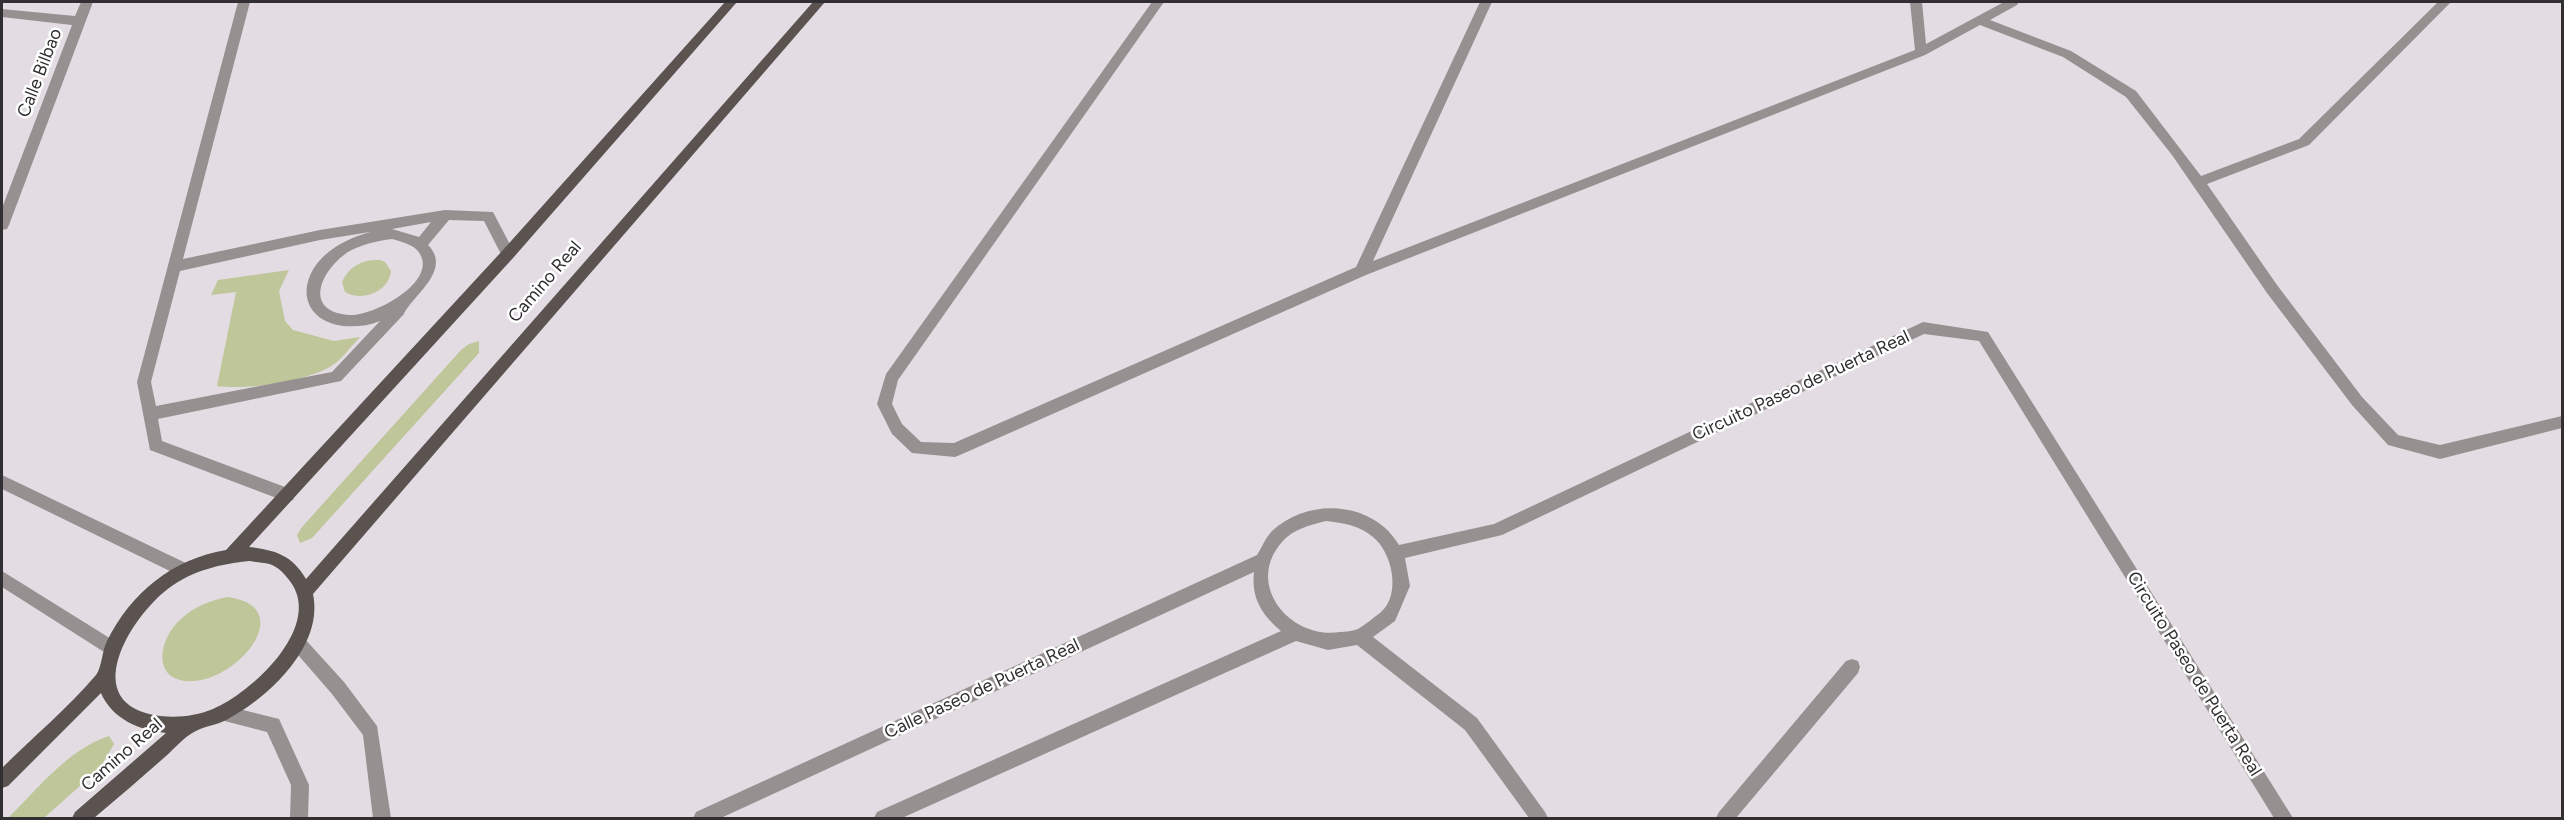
<!DOCTYPE html>
<style>
body{margin:0}
#map{position:relative;width:2564px;height:820px;overflow:hidden;background:#e3dce3;font-family:Figtree,sans-serif}
canvas{display:block}
.frame{position:absolute;inset:0;border:3px solid #322f32;pointer-events:none}
</style>
<div id="map">
<canvas width="2564" height="820"></canvas>
<div class="frame"></div>
</div>
<script>
const context = document.querySelector('canvas').getContext('2d');
context.lineJoin = 'round';
function fill(path, color) { context.fillStyle = color; context.fill(path, 'evenodd'); }
function label(font, color, halo, rows, align = 'center') {
  context.font = font + ' Figtree,sans-serif'; context.lineWidth = 5; context.setLineDash([]); context.textBaseline = 'middle'; context.strokeStyle = halo; context.fillStyle = color; for (const [text, x, y, turn = 0] of rows) {
    context.save(); context.translate(x, y); context.rotate((+turn || 0) * Math.PI / 180); context.textAlign = isNaN(turn) ? turn : align; if (halo) context.strokeText(text, 0, 0); context.fillText(text, 0, 0); context.restore();
  }
}
const green = new Path2D(`
 M 380,260 L 385,262 L 391,271 C 389,292 362,302 345,292 L 342,282 C 349,266 363,259 380,260 Z
 M 289,270 L 279,291 L 285,321 L 293,330 L 334,341 L 360,337 C 351,346 341,361 330,367 C 302,382 248,390 217,386 L 236,292 L 211,295 L 218,280 Z
 M 479,341 L 479,353 L 312,538 L 300,543 L 297,535 L 302,527 L 461,350 L 469,344 Z
 M 227,597 C 298,606 241,678 194,681 C 151,684 157,639 182,618 C 195,606 210,601 227,597 Z
 M 109,736 L 114,744 L 100,768 L 44,818 L 8,818 C 38,789 68,749 109,736 Z`);
const minor = new Path2D(`
 M 81,2 L 93,2 L 9,225 L 7,229 L 2,230 L 2,208 L 72,25 L 2,17 L 2,9 L 75,16 Z
 M 238,2 L 250,2 L 183,259 L 320,230 L 445,210 L 493,212 L 515,254 L 513,258 L 503,258 L 484,221 L 449,220 L 428,245 C 453,270 412,296 404,314 L 341,381 L 158,419 L 162,441 L 293,490 L 295,495 L 293,500 L 287,502 L 150,450 L 137,382 ZM 431,222 L 419,237 L 392,229 ZM 370,232 C 353,237 339,243 325,255 C 296,282 301,320 343,326 C 355,327 368,326 380,321 L 332,372 L 156,406 L 151,382 L 180,271 L 320,240 ZM 392,239 C 402,242 414,244 420,254 C 437,283 372,317 349,315 C 302,311 321,270 348,252 C 362,244 377,241 392,239 Z
 M 1152,2 L 1164,2 L 898,380 L 892,404 L 902,424 L 921,442 L 954,443 L 1356,267 L 1480,2 L 1492,2 L 1373,261 L 1915,50 L 1910,2 L 1922,2 L 1926,44 L 2004,2 L 2019,2 L 2017,5 L 1990,20 L 2071,51 L 2136,91 L 2201,176 L 2299,139 L 2438,2 L 2451,2 L 2309,145 L 2207,184 L 2277,285 L 2362,397 L 2398,435 L 2440,445 L 2562,416 L 2562,428 L 2440,459 L 2388,445 L 2352,405 L 2267,293 L 2172,155 L 2126,97 L 2063,57 L 1980,25 L 1925,55 L 1366,275 L 960,455 L 955,457 L 912,453 L 892,434 L 877,404 L 886,374 Z
 M 1923,322 L 1988,332 L 2293,818 L 2274,818 L 1979,341 L 1924,334 L 1502,535 L 1405,558 L 1410,586 L 1395,621 L 1373,637 L 1477,718 L 1545,812 L 1548,818 L 1529,818 L 1465,730 L 1357,645 L 1328,650 L 1296,641 L 902,818 L 874,818 L 877,812 L 1281,631 C 1262,615 1251,598 1254,572 L 721,818 L 693,818 L 696,812 L 1257,555 C 1262,547 1266,537 1272,531 C 1302,503 1352,500 1384,527 C 1390,532 1395,539 1399,545 L 1494,524 ZM 1326,521 C 1343,523 1359,525 1373,537 C 1392,552 1402,595 1380,613 C 1373,618 1365,625 1358,629 C 1353,631 1346,632 1340,632 C 1291,640 1244,585 1282,542 C 1293,529 1310,525 1326,521 Z
 M 2,475 L 190,565 L 192,570 L 190,575 L 184,577 L 178,575 L 2,489 Z
 M 2,571 L 116,642 L 118,647 L 116,652 L 110,655 L 104,652 L 2,587 Z
 M 298,635 L 304,638 L 344,682 L 377,726 L 391,818 L 373,818 L 363,735 L 332,694 L 292,648 L 290,643 L 292,638 Z
 M 1852,659 L 1858,661 L 1860,667 L 1858,673 L 1736,818 L 1716,818 L 1719,812 L 1846,661 Z
 M 223,705 L 279,719 L 309,785 L 308,818 L 290,818 L 291,785 L 267,732 L 217,719 L 214,713 L 217,707 Z`);
const major = new Path2D(`
 M 725,2 L 737,2 L 513,258 L 249,547 C 275,550 292,555 306,579 L 813,2 L 825,2 L 313,594 C 324,646 269,697 228,719 C 218,725 204,726 194,732 C 184,737 175,748 166,756 C 142,777 118,798 94,818 L 72,818 L 75,812 L 166,733 C 139,730 112,719 101,693 L 8,786 L 2,788 L 2,768 C 32,738 68,708 96,675 C 102,667 102,651 107,641 C 131,593 172,559 226,550 L 503,250 ZM 250,561 C 257,563 266,562 272,565 C 280,568 287,577 292,584 C 321,629 251,693 213,709 C 196,716 178,718 160,716 C 76,705 130,617 169,588 C 194,570 220,564 250,561 Z`);
const streetNames = [
 ["Calle Bilbao",40,73,-69],
 ["Camino Real",545,282,-49],
 ["Circuito Paseo de Puerta Real",1801,386,-25],
 ["Circuito Paseo de Puerta Real",2194,674,58],
 ["Calle Paseo de Puerta Real",982,689,-25],
 ["Camino Real",122,755,-41]
];
fill(green, '#bfc69a');
fill(minor, '#969190');
fill(major, '#5a5350');
label('18px', '#322f32', '#fff', streetNames);
</script>
